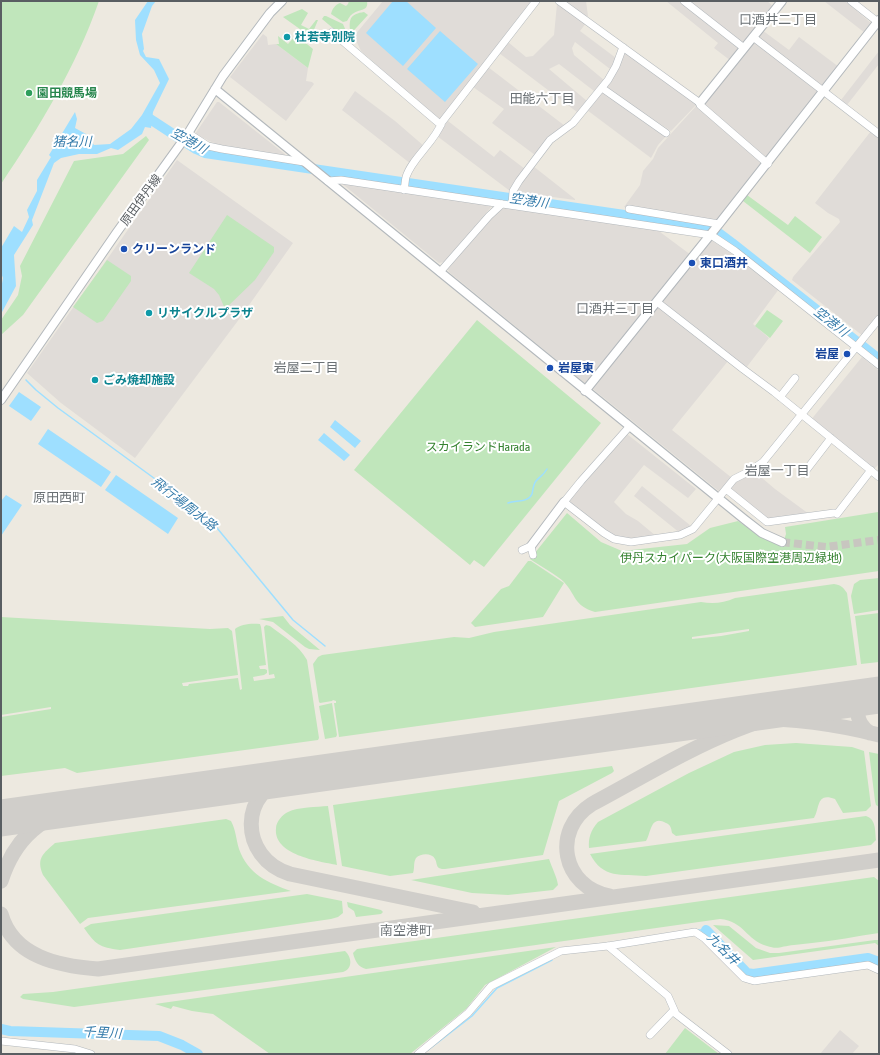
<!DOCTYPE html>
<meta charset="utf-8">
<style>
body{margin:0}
#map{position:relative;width:880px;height:1055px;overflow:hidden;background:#ede9e0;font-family:"Asap Condensed",sans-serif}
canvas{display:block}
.frame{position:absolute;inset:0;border:2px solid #595e62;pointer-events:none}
</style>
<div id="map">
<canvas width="880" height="1055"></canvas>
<div class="frame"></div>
</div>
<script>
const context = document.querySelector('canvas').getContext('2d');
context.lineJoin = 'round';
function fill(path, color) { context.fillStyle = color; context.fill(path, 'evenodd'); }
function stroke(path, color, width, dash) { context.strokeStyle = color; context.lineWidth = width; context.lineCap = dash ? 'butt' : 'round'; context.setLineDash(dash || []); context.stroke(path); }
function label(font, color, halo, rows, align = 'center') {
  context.font = font + ' "Asap Condensed","Noto Sans JP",sans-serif'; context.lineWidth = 4; context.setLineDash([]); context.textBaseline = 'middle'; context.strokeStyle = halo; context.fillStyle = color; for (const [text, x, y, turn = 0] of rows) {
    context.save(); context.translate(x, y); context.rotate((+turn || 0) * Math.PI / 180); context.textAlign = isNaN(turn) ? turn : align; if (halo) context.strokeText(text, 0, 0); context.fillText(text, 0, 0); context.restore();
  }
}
const industrial = new Path2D(`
 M 383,1 L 531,1 L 441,119 L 437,119 L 361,51 L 354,36 Z
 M 563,1 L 586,1 L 588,16 L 586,18 Z
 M 666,1 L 680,1 L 740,49 L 731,61 L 714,48 L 718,43 Z
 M 689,1 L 767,1 L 774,7 L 744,45 Z
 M 824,1 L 845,1 L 872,24 L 865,33 Z
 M 557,4 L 586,23 L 580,31 L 616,58 L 610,69 L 575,42 L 572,48 L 574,55 L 604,80 L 594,91 L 559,64 L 549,69 L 587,101 L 577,112 L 499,53 L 508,42 L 526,57 L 533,56 L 554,35 Z
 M 762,30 L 789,50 L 799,37 L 839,67 L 822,88 L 757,37 Z
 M 263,34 L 267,37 L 268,45 L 276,44 L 308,68 L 306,81 L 312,82 L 314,84 L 286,121 L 230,77 Z
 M 753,41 L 818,92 L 767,160 L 702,106 Z
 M 879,51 L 879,64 L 847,105 L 841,100 Z
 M 625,52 L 696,103 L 696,105 L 671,131 L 606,88 Z
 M 488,67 L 565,126 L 535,155 L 492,123 L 504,109 L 473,87 Z
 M 602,90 L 667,135 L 658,145 L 651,158 L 587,110 Z
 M 355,91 L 395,121 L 424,146 L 411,164 L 342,110 Z
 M 217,102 L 219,102 L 286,155 L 285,157 L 220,146 L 195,134 Z
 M 697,105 L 763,163 L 717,220 L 624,207 L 640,185 L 643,171 L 653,159 L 658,148 Z
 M 448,121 L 494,157 L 500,150 L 525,169 L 510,191 L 437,136 Z
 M 871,131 L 879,137 L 879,315 L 863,336 L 792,280 L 793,277 L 840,222 L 839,219 L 828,213 L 815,203 Z
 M 177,160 L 293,243 L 237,322 L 135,458 L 61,403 L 27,373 Z
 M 533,166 L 575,199 L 575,200 L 516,192 Z
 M 340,182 L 489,204 L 491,207 L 444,262 L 439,263 Z
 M 506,207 L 656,229 L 691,255 L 586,384 L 449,272 L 448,269 L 495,214 Z
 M 711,240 L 714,240 L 779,289 L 753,324 L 769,338 L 746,368 L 662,301 Z
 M 657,307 L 660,307 L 728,361 L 672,430 L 732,478 L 720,492 L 593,389 Z
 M 862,357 L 879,371 L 879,464 L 875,468 L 870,469 L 810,421 Z
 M 627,434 L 696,489 L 688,498 L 644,465 L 614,502 L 626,514 L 638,521 L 656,536 L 635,539 L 614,536 L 607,533 L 570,503 L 570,499 Z
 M 755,472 L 775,489 L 809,514 L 767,521 L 731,491 L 730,488 L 736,481 Z
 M 642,486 L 691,526 L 680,533 L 634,496 Z
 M 840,1030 L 859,1046 L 852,1054 L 820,1054 Z`);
const green = new Path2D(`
 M 1,1 L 99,1 C 76,67 40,126 1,184 Z
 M 349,1 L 367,1 C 369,11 360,9 354,13 C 350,15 349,18 347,21 L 343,22 L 331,14 C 332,9 335,5 340,3 L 346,6 L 348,4 Z
 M 302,9 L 308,13 L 301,25 L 309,29 L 316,20 L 318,20 L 311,37 L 283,17 Z
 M 364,12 L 368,15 L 346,39 L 322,19 L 324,16 L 326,16 L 343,24 L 346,31 L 350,30 C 349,18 351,14 364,12 Z
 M 296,35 L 313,49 L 308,68 L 276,44 L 279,44 L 278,36 L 288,44 Z
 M 146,136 L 149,140 L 23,315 L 1,335 L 1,320 L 18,295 L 22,276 L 20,266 L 74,161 L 123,154 Z
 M 747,195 L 788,225 L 795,216 L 822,237 L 810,253 L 743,201 Z
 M 227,215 L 274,247 L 274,252 L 255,280 L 225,309 L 219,295 L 214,289 L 189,273 Z
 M 107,260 L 131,276 L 131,281 L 103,321 L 97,323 L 73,307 Z
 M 767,310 L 783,321 L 770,338 L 755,326 Z
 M 477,320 L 601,423 L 484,567 L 474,560 L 470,565 L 354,470 Z
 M 878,512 L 879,571 L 595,612 C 574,606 576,595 564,582 C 557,575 540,566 530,559 L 567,513 L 601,542 L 622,551 L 687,544 L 710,528 L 738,521 L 762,538 L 782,546 L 786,534 L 785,527 Z
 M 528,561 L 531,561 L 564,583 L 543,617 L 475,627 L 471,623 L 501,589 L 509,586 Z
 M 879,578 L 879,610 L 854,614 L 851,596 L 854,584 L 860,580 Z
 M 834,584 C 841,585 843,587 847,593 L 857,665 L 339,737 L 334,703 L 336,703 L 336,701 L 333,700 L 332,701 L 320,703 L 319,702 L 313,664 L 318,657 L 322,655 L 454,637 L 469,638 L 494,632 L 701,602 C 713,604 724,603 735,598 ZM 749,629 L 749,631 L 721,636 L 692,639 L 692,637 Z
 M 879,613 L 879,662 L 861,664 L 855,616 Z
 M 283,616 L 290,625 L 320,650 L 309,649 L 305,647 L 273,622 L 259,619 Z
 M 1,617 L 210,629 L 228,628 L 232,631 L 238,675 L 182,683 L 183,686 L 188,686 L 189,684 L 238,678 L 240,690 L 242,689 L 235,629 C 240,624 252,623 260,624 L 261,627 L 266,665 L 259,666 L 260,669 L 265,669 L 267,670 L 267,673 L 264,675 L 253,677 L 254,681 L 275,678 L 274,674 L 269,675 L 264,627 L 266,625 L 270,626 C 283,636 299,645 307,660 L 319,738 L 318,740 L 77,773 L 65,768 L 1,776 L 1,717 L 51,709 L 51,707 L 1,715 Z
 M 332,703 L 337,735 L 336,737 L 325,739 L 319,706 Z
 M 796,743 L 852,747 L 864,751 L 871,806 L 866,811 L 843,813 L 835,799 C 816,792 820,808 814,818 L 676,836 L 672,833 C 671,828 671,825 666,823 C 650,814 651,834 646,841 L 589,848 C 588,838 591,830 598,822 L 689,773 L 734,752 L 765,745 Z
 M 869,752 L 879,754 L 879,807 L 876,805 L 875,801 Z
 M 612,766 L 614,771 L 612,773 L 559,801 L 543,855 L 445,869 C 444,869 440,869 439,868 C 436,866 437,862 435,859 C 432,853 421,853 416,858 C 413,863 415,868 413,873 L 390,876 L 342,866 L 333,805 Z
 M 328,806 L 337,865 C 318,861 273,855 276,828 C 276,822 283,814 288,812 C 298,807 317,807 328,806 Z
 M 866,816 C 876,819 875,830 876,840 L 871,845 L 646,876 C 621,874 603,879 590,854 Z
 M 226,819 L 231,821 C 236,830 236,840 239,849 C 248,874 268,883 291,891 L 88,918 L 80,924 L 43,875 C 36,858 43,854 55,843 Z
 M 549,859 C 552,868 557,877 558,885 L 553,890 L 508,895 L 472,893 L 411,880 Z
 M 874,877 L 879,881 L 879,933 C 857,936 834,941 812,943 C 806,944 800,944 794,945 C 782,946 778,950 767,946 C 746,940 744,921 720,919 L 366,969 C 358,967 355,961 353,953 L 357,949 Z
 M 307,894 L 342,901 L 343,913 L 338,917 L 331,919 L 120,950 C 99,947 96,945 84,928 L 91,924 Z
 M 347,902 L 381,910 L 383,912 L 381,914 L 356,917 L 354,911 L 348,907 Z
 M 713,925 L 729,926 L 756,948 L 770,953 L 779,953 L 875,940 L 879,940 L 879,946 L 875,943 L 753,960 Z
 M 556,947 L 485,985 L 466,1009 L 410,1054 L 270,1054 L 213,1014 L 192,1011 L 173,1006 L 171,1009 L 155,1004 Z
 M 345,951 C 352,957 353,969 343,972 L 74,1007 L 23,999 L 20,997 L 23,994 L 53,992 Z
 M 685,1028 L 719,1054 L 665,1054 Z`);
const water = new Path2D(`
 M 148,1 L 156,1 L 152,6 L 142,34 L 144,49 L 143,51 L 146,57 L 159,59 L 169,79 L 153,112 L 151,128 L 145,127 L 142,134 L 118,150 L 111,148 L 97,154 L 79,154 L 61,158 L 54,163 L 32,220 L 33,225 L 14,255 L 16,286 L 1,314 L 1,289 L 3,278 L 1,273 L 1,248 L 14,226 L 22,232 L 29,217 L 27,210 L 37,191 L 37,180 L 51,157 L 49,155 L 75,112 L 77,119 L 75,128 L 86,134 L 94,145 L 110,144 L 131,129 L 142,115 L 160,83 L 154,70 L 140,55 L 136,40 L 135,20 Z
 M 393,1 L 406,1 L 436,28 L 403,66 L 366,33 Z
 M 440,31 L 478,64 L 445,102 L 407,69 Z
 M 19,392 L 41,407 L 31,421 L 9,406 Z
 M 335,420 L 361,441 L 355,448 L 330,427 Z
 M 48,429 L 111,472 L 101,487 L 38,444 Z
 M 324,433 L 350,455 L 344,461 L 318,440 Z
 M 116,475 L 178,518 L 168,534 L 105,490 Z
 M 6,495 L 22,505 L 1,536 L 1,501 Z`);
const stream = new Path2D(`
 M 26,380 L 36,390 L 58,408 L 162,484 L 217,528 L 293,620 L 325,646
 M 508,503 C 516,500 528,503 532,494 C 533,490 533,485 536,481 C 540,476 543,476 547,469
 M 698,930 L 706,930
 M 428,1050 L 472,1016 L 497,988 L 552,960`);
const river = new Path2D(`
 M 147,117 L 196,149 L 205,153 L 712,228 L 732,243 L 879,359
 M 706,930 L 747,973 L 753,974 L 868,958 L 879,962
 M 1,1029 L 10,1031 L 159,1036 L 182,1045 L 198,1054`);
const taxiway = new Path2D(`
 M 862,697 C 855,711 857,725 870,733
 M 692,721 C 755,715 817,719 879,735
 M 292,777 C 238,788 238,858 290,874 L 473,912
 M 1,881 C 14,840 41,814 84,807
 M 610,896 C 562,887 551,830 592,804 C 639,779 686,750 736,730 C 769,716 803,707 838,701
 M 1,914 C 13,957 59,966 98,969 L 879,860`);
const runway = new Path2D(`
 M 1,818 L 879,695`);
const tertiaryTunnel = new Path2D(`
 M 782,542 L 826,547 L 879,540`);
const minor = new Path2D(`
 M 559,1 L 700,103 L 700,105 L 768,164
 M 684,1 L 744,48
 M 851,1 L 879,23
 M 332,32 L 441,125
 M 753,37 L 879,134
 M 602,88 L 666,133
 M 188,133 L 208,146 L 222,149 L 304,162
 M 328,181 L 341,180 L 711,235 L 735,251 L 879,365
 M 404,190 C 405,186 405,181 406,177 C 412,158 435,142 442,122 L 536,1
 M 512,205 L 513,191 L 519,181 L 550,140 L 573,123 L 608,80 L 616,66 L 623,47
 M 629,209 L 719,224
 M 440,272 L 489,216 L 502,204
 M 657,302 L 743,369 L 774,392 L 879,477
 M 780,397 L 795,378
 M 629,427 L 581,481 L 564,502 L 604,533 L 614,539 L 631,542 L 680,535 L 693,529 L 734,479 L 750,471 L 763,462 L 879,319
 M 804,473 L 831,438
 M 726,489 L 767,522 L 834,513
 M 837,514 L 871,470
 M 522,550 L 531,546 L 533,555
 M 608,946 L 668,996 L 676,1014 L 728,1054
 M 650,1035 L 674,1010
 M 1,1041 L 75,1049 L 91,1054
 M 418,1054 L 468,1013 L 491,986 L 561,951 L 608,946 L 695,932 L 704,938 L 744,978 L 754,981 L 868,965 L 879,970`);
const tertiary = new Path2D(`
 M 215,89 L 744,519 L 762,533 L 782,542
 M 700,103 L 782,1
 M 585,391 L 719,224 L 879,20
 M 1,400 L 117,232 L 187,135 L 223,76 L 270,13 L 282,1
 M 531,546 L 564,502`);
const markers = [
 [287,37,4,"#0f9aa8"],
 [29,93,4,"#2e9e5b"],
 [124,249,4,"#1a4fb4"],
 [692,263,4,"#1a4fb4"],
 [149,313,4,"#0f9aa8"],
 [847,354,4,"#1a4fb4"],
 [550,368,4,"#1a4fb4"],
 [95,380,4,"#0f9aa8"]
];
const cultureNames = [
 ["杜若寺別院",295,37],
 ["リサイクルプラザ",157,313],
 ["ごみ焼却施設",103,380]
];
const leisureNames = [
 ["園田競馬場",37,93]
];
const streetNames = [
 ["原田伊丹線",141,200,-54]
];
const transitNames = [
 ["クリーンランド",132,249],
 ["東口酒井",700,263],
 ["岩屋",839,354,"right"],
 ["岩屋東",558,368]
];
const parkNames = [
 ["スカイランドHarada",478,447],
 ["伊丹スカイパーク(大阪国際空港周辺緑地)",731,558]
];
const neighbourhoodNames = [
 ["口酒井二丁目",778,20],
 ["田能六丁目",542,99],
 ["口酒井三丁目",615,309],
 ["岩屋二丁目",306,368],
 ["岩屋一丁目",777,471],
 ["原田西町",59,498],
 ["南空港町",406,931]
];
const waterNames = [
 ["空港川",189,141,29],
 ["猪名川",72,142],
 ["空港川",529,201,8],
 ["空港川",831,322,38],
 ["飛行場周水路",184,504,38],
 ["九名井",723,949,45],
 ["千里川",102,1033,3]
];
fill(industrial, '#e0dcd8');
fill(green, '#c0e6bb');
fill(water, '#9edfff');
stroke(stream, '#9edfff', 1.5);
stroke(river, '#9edfff', 10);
stroke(taxiway, '#d0ceca', 15);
stroke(runway, '#d0ceca', 37);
stroke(tertiaryTunnel, '#c8c6c0', 8, [8, 4]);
stroke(minor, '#b3b8bc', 8);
stroke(tertiary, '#b3b8bc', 10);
stroke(minor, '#fff', 7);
stroke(tertiary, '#fff', 8);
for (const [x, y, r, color] of markers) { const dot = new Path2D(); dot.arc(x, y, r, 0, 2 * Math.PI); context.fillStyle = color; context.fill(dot); stroke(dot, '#fff', 1.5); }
label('bold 12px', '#0d838f', '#fff', cultureNames, 'left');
label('bold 12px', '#27864d', '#fff', leisureNames, 'left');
label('12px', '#595e62', '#fff', streetNames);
label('bold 12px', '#164399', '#fff', transitNames, 'left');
label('12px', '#358230', '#fff', parkNames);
label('13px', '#6a7074', '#fff', neighbourhoodNames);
label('italic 13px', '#367cab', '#fff', waterNames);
</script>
